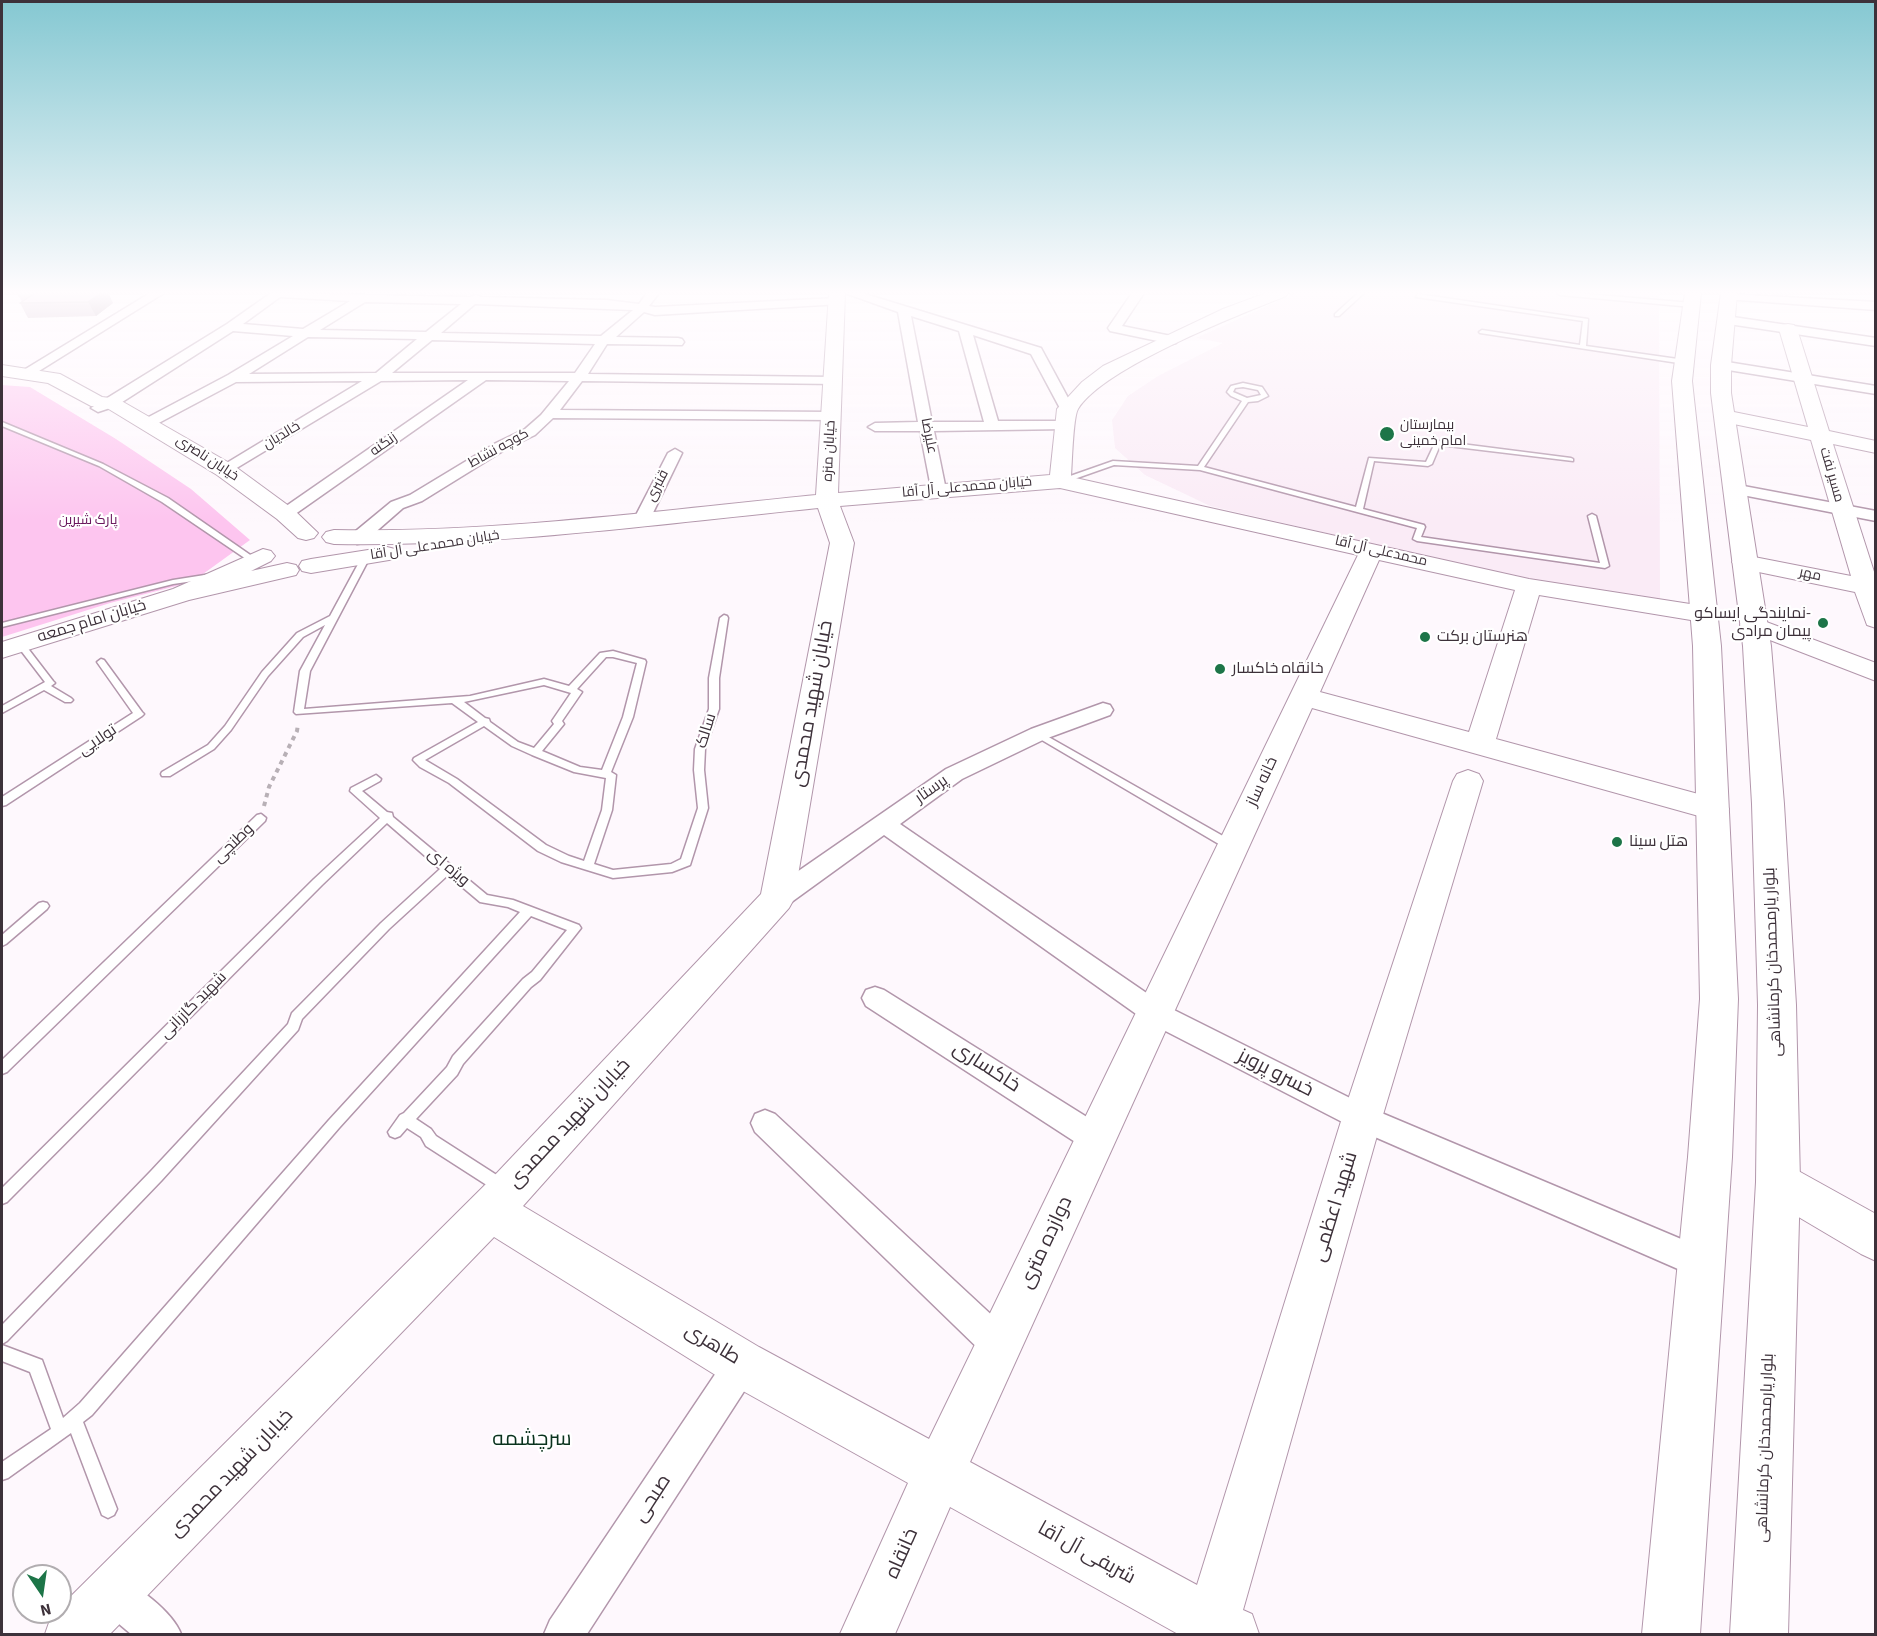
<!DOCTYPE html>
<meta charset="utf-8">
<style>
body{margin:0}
#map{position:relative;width:1877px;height:1636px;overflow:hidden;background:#fef8fd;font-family:"Source Sans 3",sans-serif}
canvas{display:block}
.frame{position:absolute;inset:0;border:3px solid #3d313a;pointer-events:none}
.north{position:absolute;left:12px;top:1564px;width:60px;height:60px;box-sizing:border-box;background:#fff;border:2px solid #b1adb0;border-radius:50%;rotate:167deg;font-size:16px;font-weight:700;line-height:24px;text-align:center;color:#3d313a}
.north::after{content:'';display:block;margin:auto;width:21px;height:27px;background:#1d7548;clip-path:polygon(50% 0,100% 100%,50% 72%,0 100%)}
</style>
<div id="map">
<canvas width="1877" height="1636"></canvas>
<div class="frame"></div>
<div class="north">N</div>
</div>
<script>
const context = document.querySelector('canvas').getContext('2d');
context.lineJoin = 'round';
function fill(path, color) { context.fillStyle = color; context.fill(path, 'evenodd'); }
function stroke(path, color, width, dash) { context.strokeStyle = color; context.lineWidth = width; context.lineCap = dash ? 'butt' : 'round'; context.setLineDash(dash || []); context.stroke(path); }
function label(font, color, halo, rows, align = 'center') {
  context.font = font + ' "Source Sans 3",Cairo,sans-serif'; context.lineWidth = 4.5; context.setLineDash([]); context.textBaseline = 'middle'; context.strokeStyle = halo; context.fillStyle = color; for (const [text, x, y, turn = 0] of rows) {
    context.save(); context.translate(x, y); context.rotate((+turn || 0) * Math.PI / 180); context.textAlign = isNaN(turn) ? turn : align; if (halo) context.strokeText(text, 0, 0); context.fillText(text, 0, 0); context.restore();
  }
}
const built = new Path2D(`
 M 1296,293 L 1659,293 L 1660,599 L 1529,580 L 1210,506 L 1145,475 L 1115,448 L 1112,420 L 1128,396 L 1158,376 L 1223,343 L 1196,338 Z`);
const green = new Path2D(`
 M 2,385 L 30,387 L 116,439 L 191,489 L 250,540 L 192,582 L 110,603 L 2,637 Z`);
const path = new Path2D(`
 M 264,806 L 269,787 L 297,731 L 298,724`);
const lane = new Path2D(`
 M 1358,293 L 1364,293 L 1339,316 L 1335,316 L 1335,314 Z
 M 1557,293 L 1576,293 L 1692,303 L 1695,305 L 1692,307 L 1560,295 Z
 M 1418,294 L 1588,319 L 1586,346 L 1685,360 L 1688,362 L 1685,364 L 1480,333 L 1479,332 L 1482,330 L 1580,345 L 1583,321 L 1416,297 Z
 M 1243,383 L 1262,387 L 1268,396 L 1258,401 L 1248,402 L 1204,467 L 1356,507 L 1369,458 L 1426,462 L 1435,443 L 1438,441 L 1571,458 L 1573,459 L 1573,461 L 1440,445 L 1432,464 L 1428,466 L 1374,461 L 1363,509 L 1424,525 L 1425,527 L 1421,537 L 1600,563 L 1588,516 L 1592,514 L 1596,516 L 1609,566 L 1605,568 L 1417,541 L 1413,539 L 1417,528 L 1200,470 L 1114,465 L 1063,483 L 1056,481 L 1113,461 L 1198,466 L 1242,401 L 1231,396 L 1227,392 L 1231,386 ZM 1243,387 L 1258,390 L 1261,395 L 1247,398 L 1233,392 L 1235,388 Z
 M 2,422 L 103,464 L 168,498 L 259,561 L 258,563 L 252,563 L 162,502 L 99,466 L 2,426 Z
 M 363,555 L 369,555 L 370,557 L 310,671 L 304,709 L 470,696 L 544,679 L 569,686 L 600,653 L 613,651 L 645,660 L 646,662 L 633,717 L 611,772 L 616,775 L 612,810 L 594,864 L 613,870 L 671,864 L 681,859 L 698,808 L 694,770 L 695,749 L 709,709 L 709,678 L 720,618 L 724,615 L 727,616 L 728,618 L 719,678 L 719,709 L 705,749 L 704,770 L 708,808 L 690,865 L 672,872 L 613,878 L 561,862 L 538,851 L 449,783 L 420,767 L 413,760 L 414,758 L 478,722 L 452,703 L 296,714 L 294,712 L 300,671 L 325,625 L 303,637 L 268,676 L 231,730 L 214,749 L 170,776 L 162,776 L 161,774 L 162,772 L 208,745 L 225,726 L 262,672 L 297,633 L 330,616 ZM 606,657 L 613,657 L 637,663 L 623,717 L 602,770 L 580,767 L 542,751 L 564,724 L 562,721 L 582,692 L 577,689 ZM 544,685 L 571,693 L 552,721 L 554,724 L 534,748 L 518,742 L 490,722 L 489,719 L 485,718 L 464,702 ZM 484,726 L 512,746 L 532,755 L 574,772 L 606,778 L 602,810 L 584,861 L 569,856 L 546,845 L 457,779 L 425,760 Z
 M 211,574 L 214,574 L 214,578 L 173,584 L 2,627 L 2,623 L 173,580 Z
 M 20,641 L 23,642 L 53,681 L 55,683 L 51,686 L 71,698 L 73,700 L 71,702 L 65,702 L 44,690 L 2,713 L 2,706 L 45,682 L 16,644 Z
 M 101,659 L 104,660 L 142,712 L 144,714 L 142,716 L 6,805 L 2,806 L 2,797 L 133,713 L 97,662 Z
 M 1038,731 L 1237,844 L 1238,847 L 1237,850 L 1229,850 L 1035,736 L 1033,734 L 1035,732 Z
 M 376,775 L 381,779 L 380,781 L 362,791 L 387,812 L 392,813 L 393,817 L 487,895 L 513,900 L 579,925 L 581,928 L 540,980 L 531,987 L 463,1064 L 457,1075 L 416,1119 L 431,1129 L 436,1136 L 506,1181 L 508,1186 L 506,1191 L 501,1193 L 496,1191 L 426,1146 L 421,1137 L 407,1128 L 400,1136 L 395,1138 L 390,1136 L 388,1132 L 400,1115 L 404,1113 L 447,1067 L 453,1056 L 523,979 L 532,972 L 567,930 L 531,916 L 339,1128 L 92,1415 L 83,1422 L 117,1509 L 114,1515 L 108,1518 L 102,1515 L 71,1433 L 8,1478 L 2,1480 L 2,1462 L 51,1429 L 30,1372 L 2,1361 L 2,1345 L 42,1360 L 63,1418 L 80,1403 L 329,1120 L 520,912 L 508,907 L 480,902 L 448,875 L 389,929 L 302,1019 L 298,1030 L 161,1181 L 7,1341 L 2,1344 L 2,1325 L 151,1171 L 288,1024 L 292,1013 L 381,923 L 440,869 L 387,823 L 322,885 L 7,1202 L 2,1204 L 2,1188 L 314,879 L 380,818 L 350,791 L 351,788 Z
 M 261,814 L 266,818 L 265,821 L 7,1072 L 2,1074 L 2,1060 L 257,815 Z
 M 43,902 L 47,903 L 49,906 L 47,909 L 6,944 L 2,946 L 2,935 L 39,903 Z`);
const street = new Path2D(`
 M 150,293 L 164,293 L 31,376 L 26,377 L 19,373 Z
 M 271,293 L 470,297 L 476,295 L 481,297 L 606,300 L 639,304 L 647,293 L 659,293 L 649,306 L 655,307 L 837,298 L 843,302 L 841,304 L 655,315 L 644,312 L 616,337 L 678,338 L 682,339 L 684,342 L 682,345 L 607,344 L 588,374 L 833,377 L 838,378 L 840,381 L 838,384 L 582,381 L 560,410 L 831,412 L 838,416 L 831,420 L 553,418 L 535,435 L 506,449 L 422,501 L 403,508 L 363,543 L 357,544 L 349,539 L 351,535 L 391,502 L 410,495 L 496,443 L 525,429 L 541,415 L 569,381 L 486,380 L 291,517 L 285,519 L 277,514 L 279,511 L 468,380 L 381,381 L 225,475 L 220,473 L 217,470 L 220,467 L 362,381 L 236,382 L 153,426 L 143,426 L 141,423 L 143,420 L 228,375 L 293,336 L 233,331 L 116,406 L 98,412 L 91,408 L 227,324 ZM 280,297 L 350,301 L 303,329 L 243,324 ZM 365,302 L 461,304 L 426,332 L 320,330 ZM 475,304 L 633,310 L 601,336 L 441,333 ZM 308,337 L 417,339 L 376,373 L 249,374 ZM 432,340 L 595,344 L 575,373 L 392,373 Z
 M 845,293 L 862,293 L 1041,348 L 1074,409 L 1072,412 L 1062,412 L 1031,354 L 973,335 L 998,421 L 1066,421 L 1073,425 L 1066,429 L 934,431 L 946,490 L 938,495 L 932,493 L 920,431 L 875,431 L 868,427 L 875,423 L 918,422 L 898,312 ZM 911,316 L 959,331 L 984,422 L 932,422 Z
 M 1132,293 L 1144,293 L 1122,326 L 1176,337 L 1178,340 L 1176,343 L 1172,344 L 1110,331 L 1108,328 Z
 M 1729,294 L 1876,302 L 1876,310 L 1725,299 L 1723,297 Z
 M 1726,316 L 1876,338 L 1876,346 L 1722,323 L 1720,320 Z
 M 1721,361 L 1876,386 L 1876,394 L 1716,368 L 1714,365 Z
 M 675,449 L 682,453 L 650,519 L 648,522 L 636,522 L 634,519 L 668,453 Z
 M 1733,484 L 1876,511 L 1876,521 L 1727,492 L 1725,489 Z
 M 1103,703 L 1110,705 L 1113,710 L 1110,715 L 1045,739 L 962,779 L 900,824 L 1164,1005 L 1372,1109 L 1712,1252 L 1717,1263 L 1712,1274 L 1701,1279 L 1352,1127 L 1146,1021 L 884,835 L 786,906 L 777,908 L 768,906 L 765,899 L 768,892 L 946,769 L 1031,729 Z
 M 875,987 L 884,990 L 1106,1129 L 1111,1139 L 1106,1149 L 1096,1153 L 1086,1149 L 866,1006 L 862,998 L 866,990 Z
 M 765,1110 L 775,1114 L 1011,1333 L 1016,1345 L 1011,1357 L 999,1362 L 987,1357 L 755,1132 L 751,1123 L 755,1114 Z
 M 742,1347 L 754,1352 L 759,1364 L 754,1376 L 587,1634 L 544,1634 L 550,1620 L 730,1352 Z
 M 114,1575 C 136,1584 173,1612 181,1634 L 131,1634 L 100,1608 L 95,1594 L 100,1580 Z`);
const secondary = new Path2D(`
 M 829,293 L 845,293 L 838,493 L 1050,475 L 1057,409 L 1082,382 L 1103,366 L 1223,309 L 1266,293 L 1288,293 L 1286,296 C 1238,315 1103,368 1078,409 C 1073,417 1072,464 1071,477 L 1529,579 L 1703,606 L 1712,609 L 1716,614 L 1712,619 L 1703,622 L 1539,595 L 1496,739 L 1724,801 L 1729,809 L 1724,817 L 1713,820 L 1312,708 L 970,1462 L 1197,1585 L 1342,1118 L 1453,781 L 1457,774 L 1468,770 L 1479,774 L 1483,781 L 1382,1118 L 1243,1610 L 1252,1614 L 1259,1634 L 1178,1634 L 950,1507 L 895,1634 L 840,1634 L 908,1483 L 725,1381 L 494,1237 L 110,1634 L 45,1634 L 52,1614 L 60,1612 L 60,1607 L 494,1176 L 761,894 L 830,543 L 818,508 C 658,524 496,547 334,544 L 326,542 L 322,537 L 326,532 L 334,530 C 495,533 656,511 816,495 ZM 1060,488 L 1358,555 L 929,1439 L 759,1347 L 523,1206 L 789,908 L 794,899 L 854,543 L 840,506 ZM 1379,560 L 1515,590 L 1469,732 L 1320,692 Z
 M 1788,324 L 1794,325 L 1797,329 L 1829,431 L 1876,441 L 1876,453 L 1833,444 L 1876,578 L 1876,628 L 1867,625 L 1855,592 L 1744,569 L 1736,567 L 1732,562 L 1736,557 L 1744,555 L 1851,576 L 1811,440 L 1724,422 L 1717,420 L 1714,416 L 1717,412 L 1724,410 L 1808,427 L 1779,329 L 1782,325 Z
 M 2,365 L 60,374 L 102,397 L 118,399 L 233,465 L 293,509 L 318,533 L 314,538 L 306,540 L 298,538 L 277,519 L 217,475 L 107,408 L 91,406 L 48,383 L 2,376 Z
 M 387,547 L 395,549 L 399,554 L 395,559 L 311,573 L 302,571 L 299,566 L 302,561 L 311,559 Z
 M 263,549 L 271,551 L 275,556 L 271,561 L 251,571 L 287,563 L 296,565 L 299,570 L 296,575 L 189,600 L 2,658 L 2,642 L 173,589 Z
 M 1753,617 L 1876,663 L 1876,681 L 1744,630 L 1740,625 L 1744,620 Z
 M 1778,1162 L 1793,1168 L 1876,1214 L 1876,1261 L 1861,1254 L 1763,1196 L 1757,1182 L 1763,1168 Z`);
const primary = new Path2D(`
 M 1685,293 L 1701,293 L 1692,381 L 1721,646 L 1738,999 L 1732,1157 L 1700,1634 L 1642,1634 L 1688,1157 L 1700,999 L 1693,646 L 1672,381 Z
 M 1721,293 L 1737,293 L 1731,365 L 1731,393 L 1771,646 L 1784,804 L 1796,1005 L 1800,1182 L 1788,1634 L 1730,1634 L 1756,1182 L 1758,1005 L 1752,804 L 1743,646 L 1711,393 L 1711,365 Z`);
const wall = new Path2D(`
 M 17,293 L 108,293 L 113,303 L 96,316 L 28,318 L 20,303 L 22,302 Z`);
const shadedWall = new Path2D(`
 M 85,293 L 108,293 L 113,303 L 96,316 L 88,302 Z`);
const building = new Path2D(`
 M 35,293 L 101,293 L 88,302 L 20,303 Z`);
const markers = [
 [1387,434,8,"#1d7548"],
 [1823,623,6,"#1d7548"],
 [1425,637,6,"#1d7548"],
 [1220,669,6,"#1d7548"],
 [1617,842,6,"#1d7548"]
];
const farPoinames = [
 ["بیمارستان",1400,426],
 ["امام خمینی",1400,442]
];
const farStreetnames = [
 ["خالدیان",282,436,-31],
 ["علیرضا",928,436,79],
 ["زنگنه",384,445,-35],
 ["کوچه نشاط",499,449,-29],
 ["خیابان منزه",830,451,-87],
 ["خیابان ناصری",207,459,33],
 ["مسیر نفت",1831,475,74],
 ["قنبری",658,486,-63],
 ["خیابان محمدعلی آل آقا",967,488,-5],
 ["خیابان محمدعلی آل آقا",435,546,-9],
 ["محمدعلی آل آقا",1381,552,13],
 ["مهر",1810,575,12]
];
const farParknames = [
 ["پارک شیرین",88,521]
];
const poiNames = [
 ["نمایندگی ایساکو-",1811,614,"right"],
 ["پیمان مرادی",1811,632,"right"],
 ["هنرستان برکت",1437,637],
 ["خانقاه خاکسار",1232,669],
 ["هتل سینا",1629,842]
];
const streetNames = [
 ["خیابان امام جمعه",92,622,-17],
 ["سالک",707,731,-73],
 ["تولایی",98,741,-34],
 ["خانه ساز",1263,782,-65],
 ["پرستار",932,790,-35],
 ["وطنچی",234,844,-44],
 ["ویژه ای",448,868,40],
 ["بلوار یارمحمدخان کرمانشاهی",1774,962,-92],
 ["شهید گازرانی",194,1006,-45],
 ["بلوار یارمحمدخان کرمانشاهی",1766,1448,-88]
];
const nearStreetnames = [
 ["خیابان شهید محمدی",813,704,-80],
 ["خاکساری",986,1068,33],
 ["خسرو پرویز",1275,1074,27],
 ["خیابان شهید محمدی",570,1124,-47],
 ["شهید اعظمی",1336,1207,-73],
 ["دوازده متری",1047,1243,-65],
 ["طاهری",712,1345,31],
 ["خیابان شهید محمدی",232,1474,-46],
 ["صبحی",653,1499,-57],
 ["خانقاه",903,1554,-66],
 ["شریفی آل آقا",1086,1554,29]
];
const nearNeighbourhoodnames = [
 ["سرچشمه",532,1440]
];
fill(built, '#faebf6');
fill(green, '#fdc5ef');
stroke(lane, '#b296ab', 3);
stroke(street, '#b296ab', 3);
stroke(secondary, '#b296ab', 2);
stroke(primary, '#b296ab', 2);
stroke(path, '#b8b0b6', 4, [4.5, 4.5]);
fill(lane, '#fff');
fill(street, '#fff');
fill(secondary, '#fff');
fill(primary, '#fff');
fill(wall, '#c2a8bb');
fill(shadedWall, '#9e8898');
fill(building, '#e1c3d9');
stroke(building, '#9e8898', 1.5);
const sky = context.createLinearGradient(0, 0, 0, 522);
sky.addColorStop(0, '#85c8d2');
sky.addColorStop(0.56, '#fffcfe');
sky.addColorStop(1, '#fffcfe00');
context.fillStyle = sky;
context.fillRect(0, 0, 1877, 522);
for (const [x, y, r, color] of markers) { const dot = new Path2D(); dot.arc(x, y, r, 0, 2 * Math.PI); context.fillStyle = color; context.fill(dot); stroke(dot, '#fff', 2); }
label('14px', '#3d313a', '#fff', farPoinames, 'left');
label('14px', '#3d313a', '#fff', farStreetnames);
label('14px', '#6a175d', '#fff', farParknames);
label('16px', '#3d313a', '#fff', poiNames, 'left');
label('16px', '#3d313a', '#fff', streetNames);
label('20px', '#3d313a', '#fff', nearStreetnames);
label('21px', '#0a331e', '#fff', nearNeighbourhoodnames);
</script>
